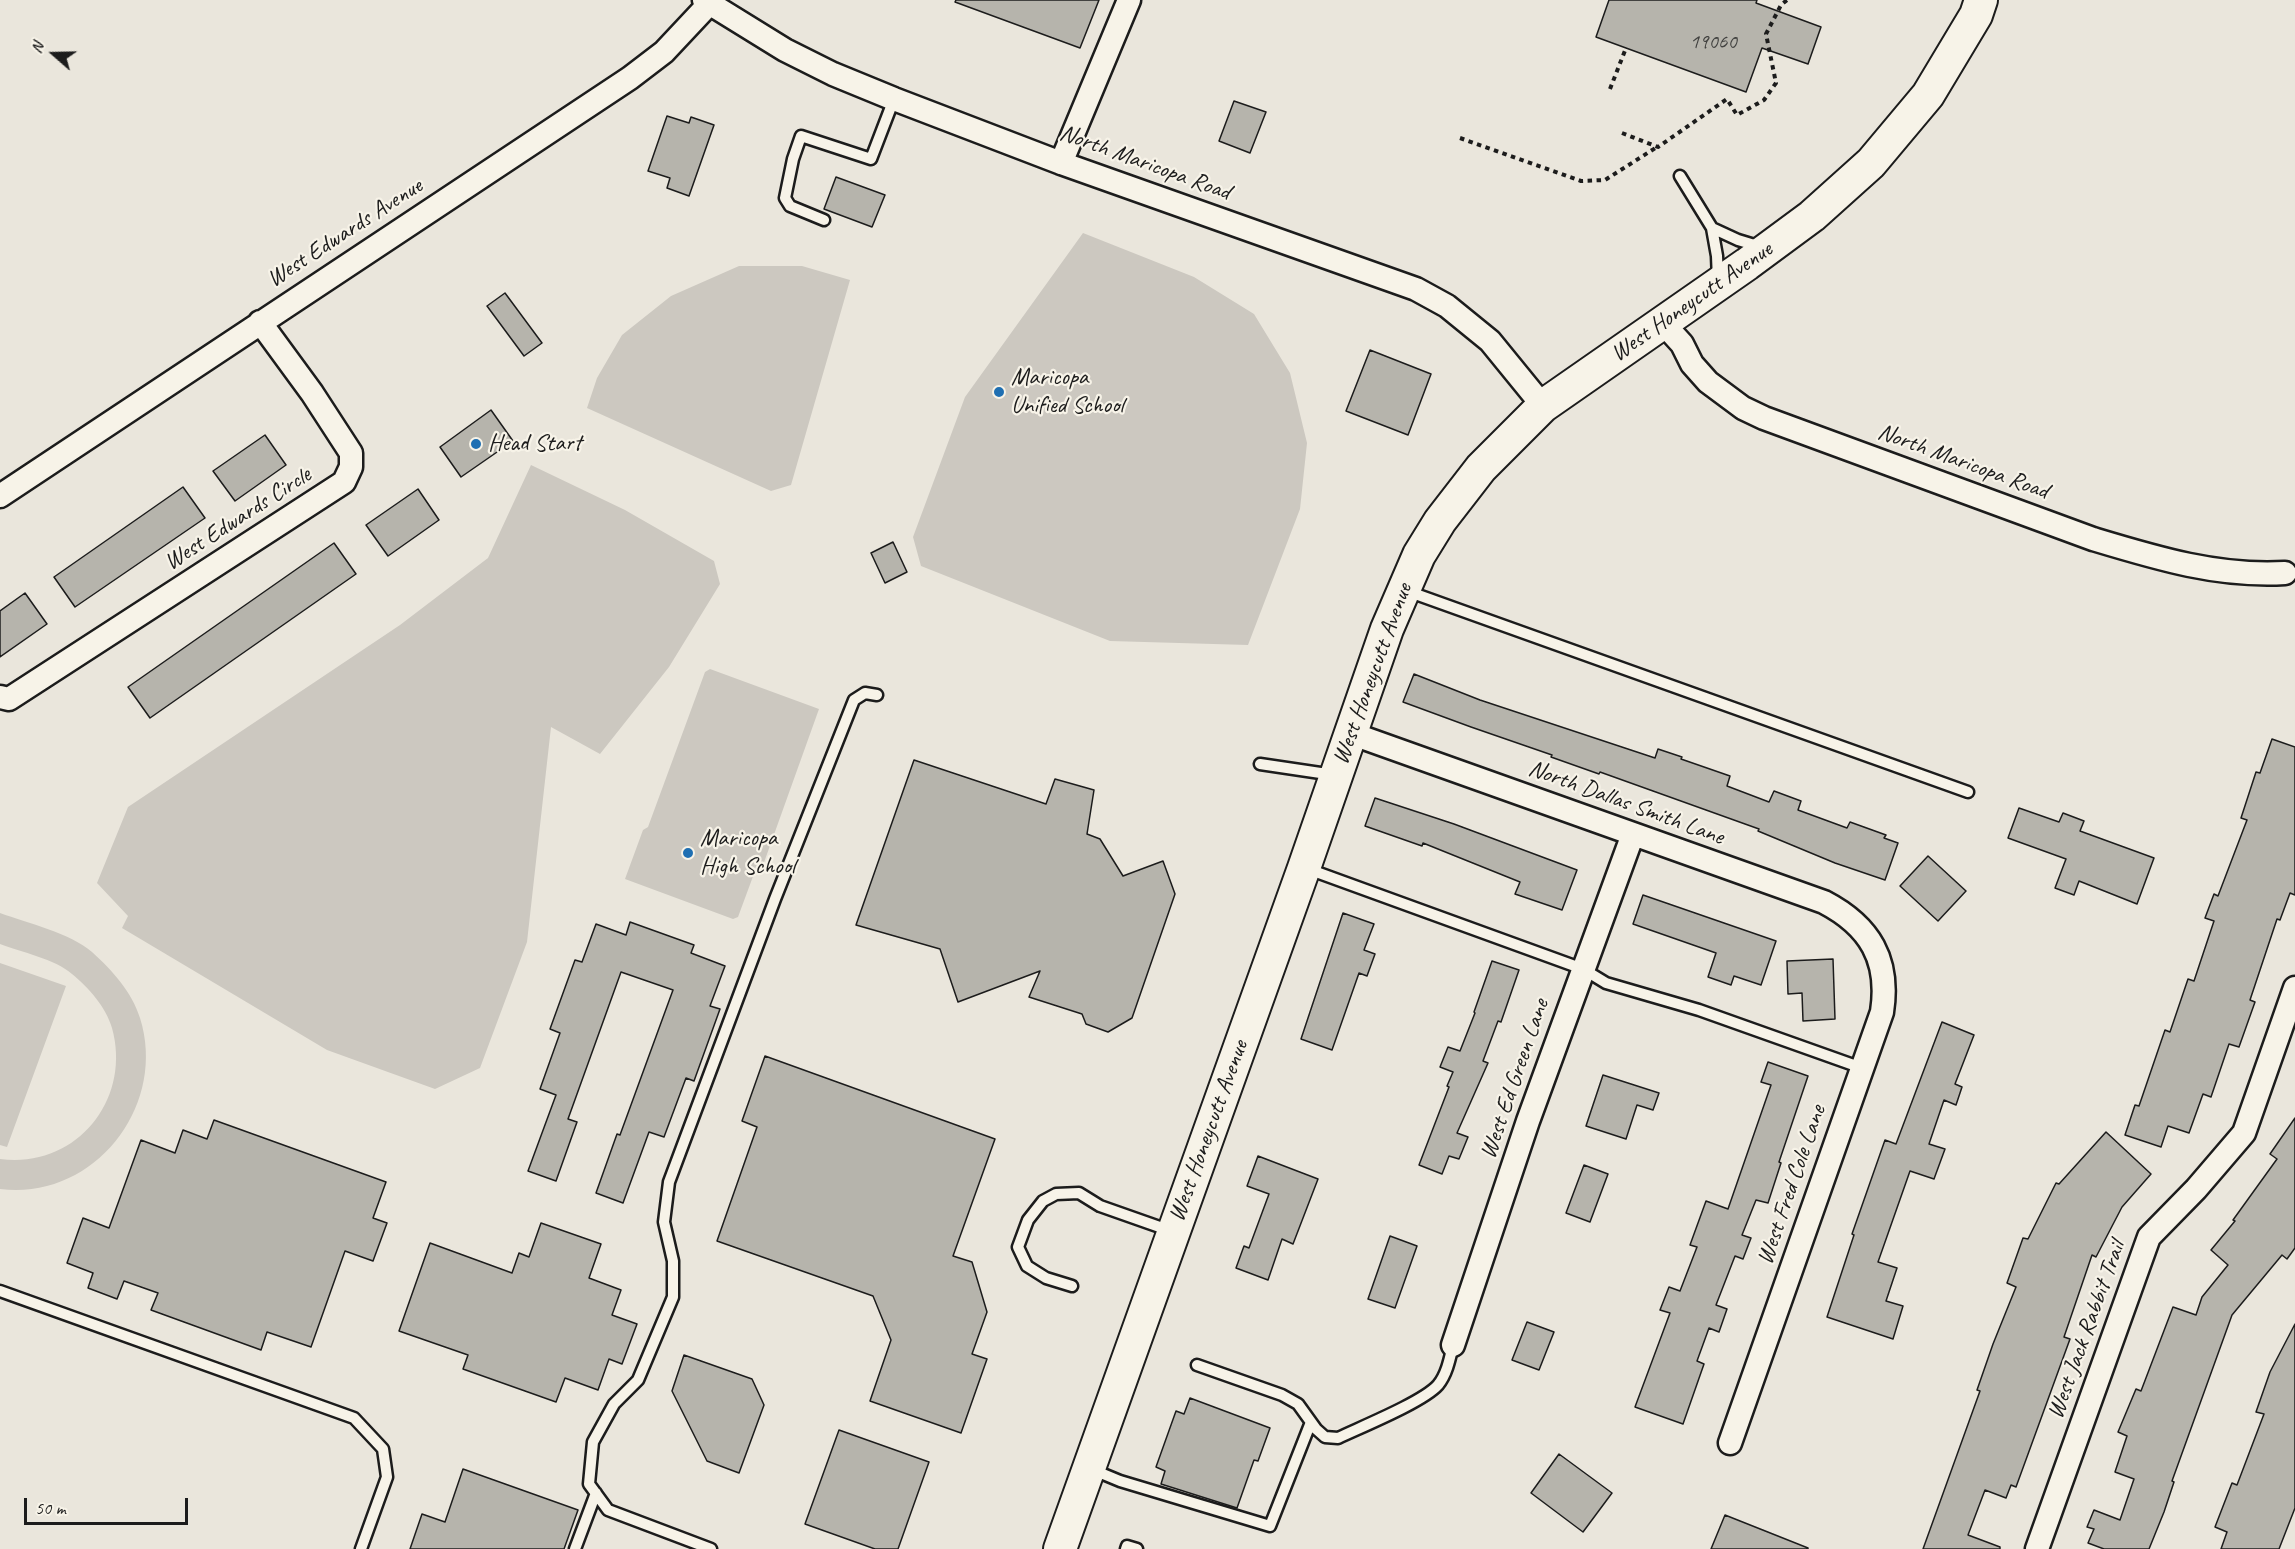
<!DOCTYPE html>
<style>
body{margin:0}
#map{position:relative;width:2295px;height:1549px;overflow:hidden;background:#eae6dc;font-family:Caveat,sans-serif}
canvas{display:block}
.north{position:absolute;left:24px;top:24px;width:60px;height:60px;-webkit-text-stroke:4px #f7f3e8;paint-order:stroke;rotate:290deg;font-size:16px;font-weight:700;line-height:24px;text-align:center;color:#1c1c1c}
.north::after{content:'';display:block;margin:auto;width:21px;height:27px;background:#1c1c1c;clip-path:polygon(50% 0,100% 100%,50% 72%,0 100%)}
.scale{position:absolute;left:24px;top:1498px;width:164px;height:27px;box-sizing:border-box;border:3px solid #1c1c1c;border-top:0;padding-left:8px;font-size:18px;line-height:21px;white-space:nowrap;color:#1c1c1c;-webkit-text-stroke:4px #f7f3e8;paint-order:stroke}
</style>
<div id="map">
<canvas width="2295" height="1549"></canvas>
<div class="north">N</div>
<div class="scale">50 m</div>
</div>
<script>
const context = document.querySelector('canvas').getContext('2d');
context.lineJoin = 'round';
function fill(path, color) { context.fillStyle = color; context.fill(path, 'evenodd'); }
function stroke(path, color, width, dash) { context.strokeStyle = color; context.lineWidth = width; context.lineCap = dash ? 'butt' : 'round'; context.setLineDash(dash || []); context.stroke(path); }
function label(font, color, halo, rows, align = 'center') {
  context.font = font + ' Caveat,sans-serif'; context.lineWidth = 4.5; context.setLineDash([]); context.textBaseline = 'middle'; context.strokeStyle = halo; context.fillStyle = color; for (const [text, x, y, turn = 0] of rows) {
    context.save(); context.translate(x, y); context.rotate((+turn || 0) * Math.PI / 180); context.textAlign = isNaN(turn) ? turn : align; if (halo) context.strokeText(text, 0, 0); context.fillText(text, 0, 0); context.restore();
  }
}
const green = new Path2D(`
 M 1083,233 L 1194,277 L 1254,314 L 1290,373 L 1307,443 L 1300,509 L 1248,645 L 1110,641 L 921,566 L 913,537 L 965,397 Z
 M 739,266 L 802,266 L 850,280 L 791,485 L 771,491 L 587,408 L 597,378 L 622,335 L 671,296 Z
 M 531,465 L 625,510 L 714,561 L 720,584 L 669,667 L 600,754 L 551,727 L 527,942 L 480,1068 L 435,1089 L 327,1050 L 122,928 L 128,916 L 97,883 L 128,807 L 400,625 L 488,558 Z
 M 710,669 L 819,709 L 762,868 L 755,871 L 738,917 L 733,919 L 625,879 L 643,830 L 648,827 L 705,672 Z
 M 0,913 C 28,923 70,933 92,952 C 112,970 132,992 140,1018 C 168,1107 93,1201 0,1189 L 0,1159 C 76,1169 132,1100 112,1028 C 106,1007 88,987 72,974 C 55,959 21,952 0,944 Z
 M 0,963 L 66,986 L 7,1147 L 0,1145 Z`);
const building = new Path2D(`
 M 956,0 L 1099,0 L 1080,48 L 955,2 Z
 M 1609,0 L 1757,0 L 1756,3 L 1821,27 L 1808,64 L 1762,48 L 1746,92 L 1596,37 Z
 M 1234,101 L 1266,112 L 1250,153 L 1219,141 Z
 M 667,116 L 689,123 L 691,117 L 714,125 L 689,196 L 667,188 L 670,178 L 648,171 Z
 M 836,177 L 885,195 L 872,227 L 824,209 Z
 M 505,293 L 542,343 L 524,356 L 487,306 Z
 M 1370,350 L 1431,374 L 1408,435 L 1346,411 Z
 M 491,410 L 513,441 L 461,477 L 440,447 Z
 M 265,435 L 286,465 L 235,501 L 213,471 Z
 M 183,487 L 205,518 L 75,607 L 54,577 Z
 M 418,489 L 439,520 L 388,556 L 366,525 Z
 M 893,542 L 907,572 L 885,583 L 871,553 Z
 M 334,543 L 356,574 L 150,718 L 128,687 Z
 M 25,593 L 47,624 L 0,657 L 0,611 Z
 M 1414,674 L 1480,700 L 1655,758 L 1658,749 L 1682,757 L 1681,759 L 1730,776 L 1727,786 L 1769,802 L 1774,791 L 1801,801 L 1798,810 L 1847,828 L 1850,822 L 1886,835 L 1884,838 L 1898,843 L 1885,880 L 1835,863 L 1758,831 L 1759,829 L 1600,772 L 1599,774 L 1551,757 L 1552,755 L 1471,727 L 1403,702 Z
 M 2272,739 L 2295,747 L 2295,895 L 2290,893 L 2280,920 L 2277,919 L 2250,1000 L 2255,1002 L 2239,1047 L 2229,1044 L 2211,1097 L 2203,1094 L 2189,1133 L 2168,1126 L 2161,1147 L 2125,1135 L 2135,1105 L 2139,1106 L 2165,1030 L 2170,1032 L 2188,979 L 2194,981 L 2214,921 L 2205,918 L 2214,894 L 2218,896 L 2247,820 L 2241,818 L 2256,772 L 2260,773 Z
 M 914,760 L 1046,804 L 1055,779 L 1094,790 L 1087,834 L 1100,839 L 1123,876 L 1163,861 L 1175,894 L 1132,1018 L 1108,1032 L 1086,1024 L 1082,1014 L 1029,997 L 1040,971 L 958,1002 L 940,949 L 856,925 Z
 M 1375,798 L 1454,824 L 1577,870 L 1562,910 L 1515,894 L 1520,882 L 1423,843 L 1422,846 L 1365,826 Z
 M 2019,808 L 2059,822 L 2063,813 L 2084,821 L 2080,831 L 2154,858 L 2137,904 L 2079,881 L 2074,895 L 2055,888 L 2066,859 L 2008,838 Z
 M 1928,856 L 1966,891 L 1938,921 L 1900,886 Z
 M 1643,895 L 1776,941 L 1761,985 L 1734,976 L 1731,985 L 1708,977 L 1716,953 L 1633,924 Z
 M 1343,913 L 1374,924 L 1364,950 L 1375,954 L 1367,976 L 1359,973 L 1332,1050 L 1301,1039 Z
 M 630,922 L 694,945 L 691,953 L 725,966 L 710,1006 L 720,1009 L 694,1081 L 686,1078 L 664,1137 L 649,1132 L 623,1203 L 596,1193 L 617,1134 L 620,1135 L 673,990 L 621,972 L 568,1119 L 577,1122 L 556,1181 L 528,1171 L 556,1095 L 540,1089 L 560,1033 L 550,1029 L 575,960 L 582,962 L 596,924 L 626,935 Z
 M 1833,959 L 1835,1019 L 1803,1021 L 1802,993 L 1788,994 L 1787,961 Z
 M 1492,961 L 1519,970 L 1501,1022 L 1498,1021 L 1483,1061 L 1488,1063 L 1457,1133 L 1468,1137 L 1459,1159 L 1449,1156 L 1442,1174 L 1419,1165 L 1449,1087 L 1447,1086 L 1453,1072 L 1440,1067 L 1448,1047 L 1460,1051 L 1475,1013 L 1474,1012 Z
 M 1942,1022 L 1974,1035 L 1955,1084 L 1962,1087 L 1956,1105 L 1944,1100 L 1929,1144 L 1945,1149 L 1934,1179 L 1910,1171 L 1878,1262 L 1897,1268 L 1886,1301 L 1903,1306 L 1893,1339 L 1827,1317 L 1854,1235 L 1852,1234 L 1885,1140 L 1896,1144 Z
 M 765,1056 L 995,1139 L 953,1256 L 972,1262 L 987,1312 L 972,1354 L 987,1359 L 961,1433 L 870,1401 L 891,1340 L 873,1296 L 717,1241 L 757,1127 L 742,1121 Z
 M 1768,1062 L 1808,1076 L 1779,1162 L 1781,1163 L 1768,1203 L 1756,1200 L 1742,1235 L 1751,1238 L 1743,1259 L 1735,1256 L 1716,1305 L 1727,1309 L 1719,1332 L 1709,1328 L 1697,1361 L 1704,1364 L 1683,1424 L 1635,1407 L 1670,1313 L 1660,1310 L 1669,1287 L 1680,1291 L 1697,1247 L 1690,1245 L 1706,1201 L 1728,1209 L 1771,1085 L 1761,1082 Z
 M 1603,1075 L 1659,1093 L 1653,1110 L 1637,1105 L 1626,1139 L 1586,1126 Z
 M 2295,1118 L 2295,1248 L 2287,1259 L 2282,1255 L 2232,1315 L 2172,1481 L 2174,1482 L 2164,1512 L 2149,1549 L 2104,1549 L 2088,1543 L 2094,1529 L 2087,1527 L 2094,1510 L 2120,1520 L 2134,1479 L 2115,1472 L 2127,1436 L 2118,1432 L 2136,1389 L 2141,1391 L 2173,1307 L 2196,1315 L 2202,1297 L 2228,1265 L 2211,1250 L 2235,1221 L 2233,1220 L 2277,1159 L 2270,1154 Z
 M 214,1120 L 386,1182 L 373,1218 L 387,1223 L 373,1261 L 345,1251 L 311,1347 L 267,1332 L 261,1350 L 151,1310 L 158,1293 L 124,1281 L 117,1299 L 88,1288 L 93,1273 L 67,1263 L 83,1218 L 109,1228 L 141,1140 L 175,1153 L 183,1130 L 207,1139 Z
 M 2106,1132 L 2151,1174 L 2122,1207 L 2096,1257 L 2092,1255 L 2064,1337 L 2070,1339 L 2016,1487 L 2011,1485 L 2006,1498 L 1985,1490 L 1968,1535 L 2000,1547 L 2000,1549 L 1923,1549 L 1980,1391 L 1977,1390 L 1993,1344 L 2016,1287 L 2007,1283 L 2023,1238 L 2028,1239 L 2056,1183 L 2059,1184 Z
 M 1258,1156 L 1318,1179 L 1293,1244 L 1282,1239 L 1268,1280 L 1236,1268 L 1244,1246 L 1249,1248 L 1269,1194 L 1247,1186 Z
 M 1584,1165 L 1608,1174 L 1590,1222 L 1566,1213 Z
 M 541,1223 L 601,1244 L 589,1278 L 621,1290 L 612,1315 L 637,1324 L 622,1364 L 609,1359 L 598,1390 L 565,1378 L 556,1402 L 463,1369 L 468,1355 L 399,1331 L 430,1243 L 512,1273 L 519,1253 L 529,1257 Z
 M 1390,1236 L 1417,1246 L 1395,1308 L 1368,1299 Z
 M 1527,1322 L 1554,1332 L 1539,1370 L 1512,1360 Z
 M 2295,1324 L 2295,1508 L 2279,1549 L 2221,1549 L 2227,1532 L 2215,1527 L 2232,1483 L 2237,1485 L 2264,1414 L 2256,1412 L 2270,1372 Z
 M 684,1355 L 752,1379 L 764,1405 L 739,1473 L 707,1461 L 672,1391 Z
 M 1190,1398 L 1270,1428 L 1258,1461 L 1254,1460 L 1237,1508 L 1161,1484 L 1165,1471 L 1156,1467 L 1176,1411 L 1184,1414 Z
 M 839,1430 L 929,1462 L 898,1549 L 875,1549 L 805,1524 Z
 M 1559,1454 L 1612,1493 L 1583,1532 L 1531,1493 Z
 M 463,1469 L 578,1510 L 564,1549 L 410,1549 L 422,1514 L 445,1522 Z
 M 1725,1515 L 1808,1548 L 1808,1549 L 1711,1549 Z`);
const path = new Path2D(`
 M 1610,89 L 1626,48
 M 1622,133 L 1658,147 L 1727,99 L 1737,115 L 1764,100 L 1776,83 L 1766,34 L 1781,5 L 1787,0
 M 1460,138 L 1581,181 L 1605,180 L 1657,147`);
const lane = new Path2D(`
 M 1680,176 L 1712,228 L 1717,256 L 1718,280
 M 824,220 L 790,206 L 785,198 L 793,159 L 801,136 L 871,159 L 894,99
 M 1712,228 L 1738,240 L 1761,247
 M 1407,591 L 1968,792
 M 1260,764 L 1334,775
 M 1308,869 L 1583,969 L 1606,983 L 1699,1010 L 1862,1068
 M 1072,1286 L 1046,1278 L 1027,1266 L 1018,1247 L 1028,1220 L 1043,1201 L 1056,1194 L 1079,1193 L 1100,1206 L 1171,1231
 M 0,1291 L 354,1418 L 383,1449 L 387,1477 L 361,1549
 M 1197,1365 L 1282,1395 L 1298,1404 L 1316,1429 L 1325,1437 L 1338,1438 C 1361,1427 1423,1402 1438,1385 C 1447,1374 1450,1358 1453,1345
 M 1091,1469 L 1120,1481 L 1270,1526 L 1311,1422
 M 575,1549 L 596,1493
 M 711,1549 L 608,1510 L 589,1484 L 593,1442 L 614,1404 L 638,1380 L 673,1297 L 673,1261 L 664,1222 L 669,1182 L 775,899 L 854,700 L 865,693 L 877,695
 M 1126,1549 L 1127,1546 L 1137,1549`);
const street = new Path2D(`
 M 704,0 L 785,50 L 833,74 L 894,99 L 1061,163 L 1416,289 L 1447,306 L 1490,341 L 1543,406
 M 1061,163 L 1129,0
 M 1662,322 L 1682,344 L 1692,364 L 1708,382 L 1743,408 L 1764,418 L 2093,539 C 2156,558 2218,577 2285,573
 M 0,496 L 630,78 L 664,52 L 709,4
 M 0,697 L 9,699 L 344,482 L 351,467 L 351,453 L 312,393 L 260,322
 M 1350,733 L 1824,902 C 1870,926 1890,960 1882,1012 L 1730,1443
 M 1453,1345 L 1528,1121 L 1633,834
 M 2037,1549 L 2149,1237 L 2196,1189 L 2244,1133 L 2295,988`);
const secondary = new Path2D(`
 M 1060,1549 L 1304,868 L 1387,629 L 1419,555 L 1440,521 L 1481,468 L 1543,406 L 1747,264 L 1812,216 L 1871,163 L 1928,95 L 1976,15 L 1981,0`);
const markers = [
 [999,392,6,"#1f6fb2"],
 [476,444,6,"#1f6fb2"],
 [688,853,6,"#1f6fb2"]
];
const numberNames = [
 ["19060",1713,42]
];
const streetNames = [
 ["North Maricopa Road",1145,163,20],
 ["West Edwards Avenue",345,233,-33],
 ["West Honeycutt Avenue",1692,302,-35],
 ["North Maricopa Road",1963,462,20],
 ["West Edwards Circle",238,519,-33],
 ["West Honeycutt Avenue",1373,674,-70],
 ["North Dallas Smith Lane",1626,803,20],
 ["West Ed Green Lane",1515,1079,-71],
 ["West Honeycutt Avenue",1209,1131,-70],
 ["West Fred Cole Lane",1792,1185,-71],
 ["West Jack Rabbit Trail",2087,1330,-70]
];
const poiNames = [
 ["Maricopa",1011,378],
 ["Unified School",1011,406],
 ["Head Start",488,444],
 ["Maricopa",700,839],
 ["High School",700,867]
];
fill(green, '#ccc8c0');
fill(building, '#b6b4ac');
stroke(building, '#1c1c1c', 1.5);
stroke(lane, '#1c1c1c', 15);
stroke(street, '#1c1c1c', 27);
stroke(secondary, '#1c1c1c', 36);
stroke(path, '#1c1c1c', 4, [4.5, 4.5]);
stroke(lane, '#f7f3e8', 10);
stroke(street, '#f7f3e8', 22);
stroke(secondary, '#f7f3e8', 32);
for (const [x, y, r, color] of markers) { const dot = new Path2D(); dot.arc(x, y, r, 0, 2 * Math.PI); context.fillStyle = color; context.fill(dot); stroke(dot, '#f7f3e8', 2); }
label('21px', '#424240', null, numberNames);
label('24px', '#1c1c1c', '#f7f3e8', streetNames);
label('24px', '#1c1c1c', '#f7f3e8', poiNames, 'left');
</script>
